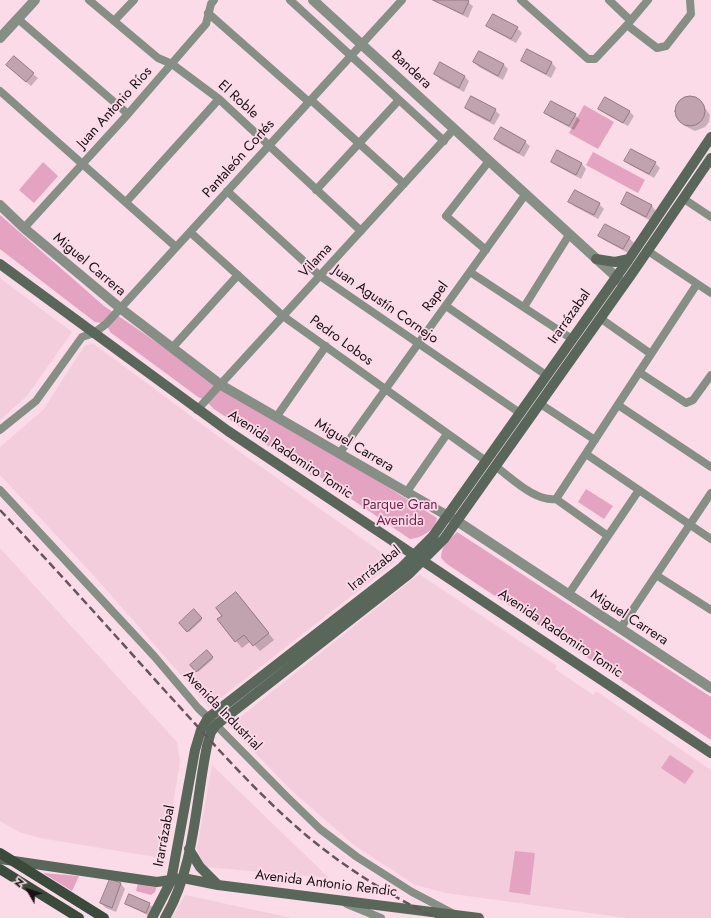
<!DOCTYPE html>
<meta charset="utf-8">
<style>
body{margin:0}
#map{position:relative;width:711px;height:918px;overflow:hidden;background:#fbdbe8;font-family:Jost,sans-serif}
canvas{display:block}
.north{position:absolute;left:8px;top:870px;width:40px;height:40px;-webkit-text-stroke:3px #fbdbe8;paint-order:stroke;rotate:309deg;font-size:11px;font-weight:700;line-height:16px;text-align:center;color:#1b1115}
.north::after{content:'';display:block;margin:auto;width:14px;height:18px;background:#1b1115;clip-path:polygon(50% 0,100% 100%,50% 72%,0 100%)}
</style>
<div id="map">
<canvas width="711" height="918"></canvas>
<div class="north">N</div>
</div>
<script>
const context = document.querySelector('canvas').getContext('2d');
context.lineJoin = 'round';
function fill(path, color) { context.fillStyle = color; context.fill(path, 'evenodd'); }
function stroke(path, color, width, dash) { context.strokeStyle = color; context.lineWidth = width; context.lineCap = dash ? 'butt' : 'round'; context.setLineDash(dash || []); context.stroke(path); }
function label(font, color, halo, rows, align = 'center') {
  context.font = font + ' Jost,sans-serif'; context.lineWidth = 3.5; context.setLineDash([]); context.textBaseline = 'middle'; context.strokeStyle = halo; context.fillStyle = color; for (const [text, x, y, turn = 0] of rows) {
    context.save(); context.translate(x, y); context.rotate((+turn || 0) * Math.PI / 180); context.textAlign = isNaN(turn) ? turn : align; if (halo) context.strokeText(text, 0, 0); context.fillText(text, 0, 0); context.restore();
  }
}
const built = new Path2D(`
 M 0,278 L 72,332 L 27,396 L 0,420 Z
 M 94,344 L 219,437 L 395,562 L 209,707 L 96,578 L 0,475 L 0,447 L 43,410 L 85,345 Z
 M 0,548 L 177,742 L 180,762 L 165,852 L 155,857 L 40,838 L 19,832 L 0,821 Z
 M 419,574 L 557,666 L 555,669 L 593,695 L 596,691 L 711,770 L 711,918 L 626,918 L 446,893 L 415,885 L 354,845 L 291,790 L 229,726 Z
 M 212,765 L 329,878 L 205,867 L 197,849 Z
 M 185,895 L 222,903 L 292,918 L 172,918 Z`);
const green = new Path2D(`
 M 584,105 L 614,122 L 598,149 L 569,133 Z
 M 593,152 L 645,180 L 638,193 L 586,165 Z
 M 43,162 L 58,176 L 34,203 L 19,190 Z
 M 0,215 L 104,306 L 220,386 L 338,456 L 437,518 C 435,531 421,538 410,539 L 344,494 C 331,494 327,480 317,475 L 312,476 L 214,409 L 205,400 L 198,397 L 110,332 C 109,326 101,322 95,322 L 0,249 Z
 M 586,489 L 613,506 L 604,519 L 578,502 Z
 M 457,532 L 711,697 L 711,740 L 447,564 L 441,558 C 441,546 449,540 457,532 Z
 M 670,755 L 694,771 L 685,784 L 661,768 Z
 M 515,851 L 535,853 L 530,895 L 509,892 Z
 M 43,873 L 79,876 L 72,891 Z
 M 138,883 L 157,886 L 155,892 L 151,895 L 136,891 Z`);
const shadow = new Path2D(`
 M 433,0 L 465,0 L 473,6 L 468,18 Z
 M 488,25 L 517,28 L 522,33 L 516,43 L 492,30 Z
 M 528,50 L 552,63 L 556,68 L 551,78 L 527,65 L 522,61 Z
 M 474,62 L 504,65 L 508,69 L 503,80 L 479,67 Z
 M 441,64 L 465,77 L 469,81 L 464,92 L 440,79 L 435,74 Z
 M 11,69 L 33,74 L 38,78 L 31,86 Z
 M 471,97 L 495,110 L 500,115 L 494,125 L 470,112 L 466,108 Z
 M 691,97 L 700,101 L 710,115 L 709,122 L 705,127 L 695,131 L 685,126 L 676,115 L 676,108 L 682,100 Z
 M 599,109 L 629,111 L 634,116 L 628,126 L 604,113 Z
 M 546,112 L 575,115 L 580,120 L 574,130 L 550,117 Z
 M 495,139 L 525,142 L 530,146 L 524,157 L 500,144 Z
 M 558,151 L 582,164 L 586,169 L 581,179 L 557,166 L 552,161 Z
 M 625,161 L 655,163 L 660,168 L 654,178 L 630,165 Z
 M 628,193 L 652,206 L 656,211 L 651,221 L 627,208 L 622,204 Z
 M 570,202 L 599,204 L 604,209 L 598,219 L 574,206 Z
 M 599,235 L 629,238 L 634,243 L 628,253 L 604,240 Z
 M 236,593 L 274,640 L 260,651 L 251,641 L 242,648 L 219,620 L 223,616 Z
 M 194,611 L 202,620 L 189,632 L 181,623 Z
 M 207,651 L 213,659 L 198,672 L 191,665 Z
 M 110,880 L 121,884 L 125,889 L 116,912 L 106,908 L 101,903 Z
 M 130,895 L 153,907 L 149,916 L 126,904 Z`);
const building = new Path2D(`
 M 433,0 L 468,0 L 469,1 L 463,14 Z
 M 493,14 L 518,27 L 511,39 L 486,26 Z
 M 527,49 L 552,62 L 546,74 L 521,61 Z
 M 479,51 L 504,64 L 498,76 L 473,62 Z
 M 14,56 L 34,73 L 26,82 L 6,65 Z
 M 440,62 L 465,76 L 459,88 L 434,74 Z
 M675 111a15 15 0 1 1 30 0a15 15 0 1 1-30 0Z
 M 471,96 L 496,109 L 490,121 L 465,108 Z
 M 605,97 L 630,111 L 623,123 L 598,109 Z
 M 551,101 L 576,114 L 569,126 L 544,113 Z
 M 501,127 L 526,141 L 519,153 L 494,139 Z
 M 631,149 L 656,162 L 649,174 L 624,161 Z
 M 557,150 L 582,163 L 576,175 L 551,162 Z
 M 575,190 L 600,203 L 594,215 L 568,202 Z
 M 627,192 L 652,205 L 646,217 L 621,204 Z
 M 605,224 L 630,237 L 623,249 L 598,236 Z
 M 236,592 L 269,633 L 253,646 L 244,635 L 235,642 L 217,619 L 222,616 L 216,608 Z
 M 194,609 L 202,618 L 187,632 L 179,623 Z
 M 207,650 L 213,657 L 196,672 L 190,665 Z
 M 110,879 L 121,883 L 112,908 L 100,903 Z
 M 129,894 L 150,903 L 146,913 L 125,904 Z`);
const minor = new Path2D(`
 M 89,0 L 158,58 L 172,64 L 219,99 L 361,231
 M 290,0 L 444,141
 M 521,0 L 588,59 L 595,59 L 627,25 L 648,0
 M 609,0 L 630,20
 M 208,13 L 309,102
 M 18,19 L 128,114
 M 114,21 L 134,0
 M 627,25 L 657,48 L 666,46 L 691,14 L 690,0
 M 0,91 L 176,247
 M 311,100 L 404,184
 M 316,190 L 399,100
 M 227,191 L 320,276 L 520,413
 M 684,199 L 711,217
 M 126,202 L 219,99
 M 24,228 L 128,114 L 206,24 L 211,4 L 214,0
 M 190,232 L 283,316 L 486,461
 M 486,250 L 446,216 L 489,161
 M 648,251 L 711,293
 M 470,272 L 572,339
 M 446,306 L 546,375
 M 524,307 L 569,235
 M 600,318 L 651,354
 M 173,347 L 238,275
 M 639,372 L 686,403 L 693,400 L 711,375
 M 539,403 L 595,440
 M 618,405 L 711,467
 M 197,410 L 454,129
 M 277,416 L 326,346
 M 0,430 L 36,401 L 82,337 L 94,333 L 106,324 L 402,0
 M 339,454 L 525,195
 M 586,454 L 711,539
 M 495,466 C 512,478 535,502 556,499 L 608,536
 M 0,490 L 154,656 L 198,708 L 221,730 L 286,796 L 320,829 L 357,857 L 412,892 L 452,913
 M 406,493 L 447,434
 M 556,499 L 697,284
 M 656,575 L 711,610
 M 568,595 L 639,490
 M 620,629 L 711,493
 M 347,904 L 381,918`);
const tertiary = new Path2D(`
 M 313,0 L 624,284
 M 0,38 L 35,0
 M 0,205 L 24,228 L 120,308 L 221,385 L 460,523 L 711,688`);
const secondary = new Path2D(`
 M 596,259 L 615,262 L 629,259
 M 0,264 L 228,431 L 711,753
 M 189,849 L 200,867 L 218,885
 M 0,859 L 157,882 L 183,878 L 218,885 L 479,918
 M 152,918 L 171,881 L 195,750 L 201,730 L 208,718 L 401,568 L 433,536 L 629,259 L 711,137
 M 165,918 C 195,867 195,804 207,746 L 211,732 L 216,725 L 409,574 L 444,539 L 633,272 L 711,158`);
const primary = new Path2D(`
 M 0,853 L 104,918
 M 0,869 L 79,918`);
const rail = new Path2D(`
 M 0,510 C 57,570 112,632 167,693 C 212,742 256,793 307,836 C 347,869 390,896 437,918`);
const streetNames = [
 ["Bandera",411,70,43],
 ["El Roble",238,100,42],
 ["Juan Antonio Ríos",115,108,-48],
 ["Pantaleón Cortés",239,159,-48],
 ["Vilama",316,261,-47],
 ["Miguel Carrera",89,265,40],
 ["Rapel",436,297,-54],
 ["Juan Agustín Cornejo",385,305,35],
 ["Irarrázabal",570,317,-55],
 ["Pedro Lobos",341,341,36],
 ["Miguel Carrera",354,446,31],
 ["Avenida Radomiro Tomic",290,455,34],
 ["Irarrázabal",375,569,-39],
 ["Miguel Carrera",629,618,33],
 ["Avenida Radomiro Tomic",560,634,34],
 ["Avenida Industrial",222,711,46],
 ["Irarrázabal",165,836,-79],
 ["Avenida Antonio Rendic",326,884,7]
];
const parkNames = [
 ["Parque Gran",400,506],
 ["Avenida",400,522]
];
fill(built, '#f4cddd');
fill(green, '#e4a3c0');
fill(shadow, '#0003');
fill(building, '#c1a3af');
stroke(building, '#957884', 1);
stroke(minor, '#868f86', 8);
stroke(tertiary, '#868f86', 10);
stroke(secondary, '#59675a', 10);
stroke(primary, '#3a4a3b', 10);
stroke(rail, '#66545b', 2.5, [8, 4]);
label('14px', '#1b1115', '#fbdbe8', streetNames);
label('14px', '#75184c', '#fbdbe8', parkNames);
</script>
